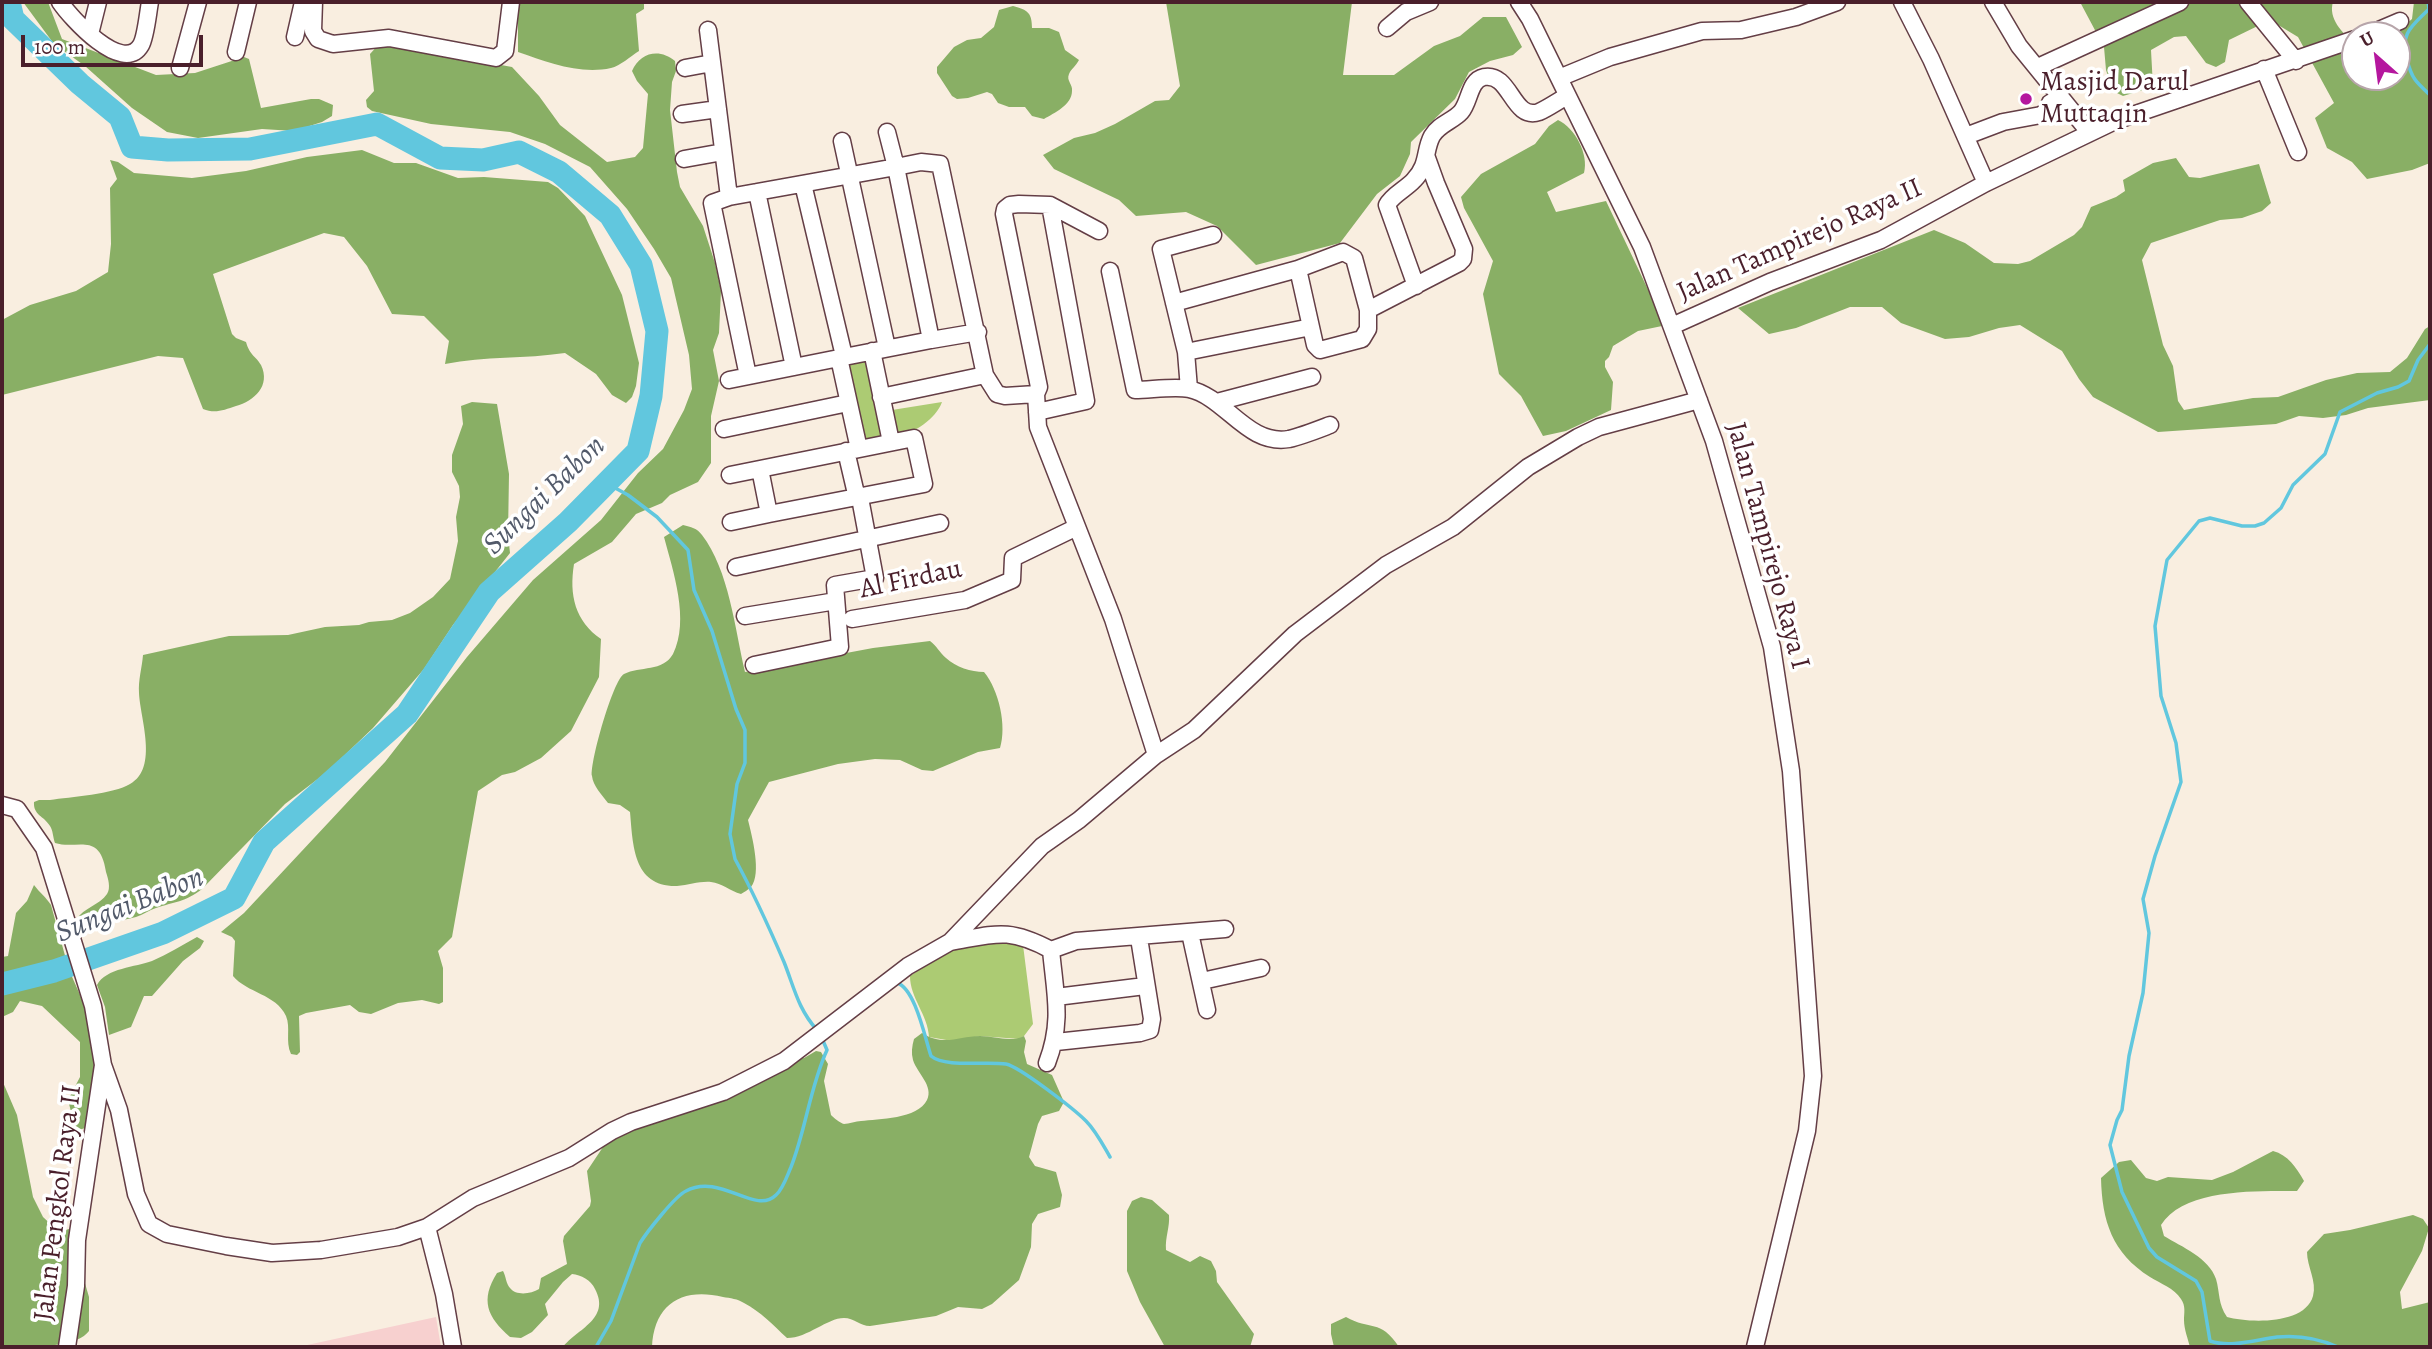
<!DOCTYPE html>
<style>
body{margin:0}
#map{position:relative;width:2432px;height:1349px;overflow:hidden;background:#f9eee0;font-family:Alegreya,serif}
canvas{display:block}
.frame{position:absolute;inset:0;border:4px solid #4a1f2b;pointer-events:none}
.north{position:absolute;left:2341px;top:21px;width:70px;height:70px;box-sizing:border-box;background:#fff;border:2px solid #b7a5aa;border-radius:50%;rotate:332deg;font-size:19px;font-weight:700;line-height:28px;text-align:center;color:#4a1f2b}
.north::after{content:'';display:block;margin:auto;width:24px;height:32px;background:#b5179e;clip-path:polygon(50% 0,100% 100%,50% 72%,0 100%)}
.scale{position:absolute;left:21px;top:35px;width:182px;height:32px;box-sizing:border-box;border:4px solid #4a1f2b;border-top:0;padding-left:9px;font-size:21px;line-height:24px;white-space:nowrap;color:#4a1f2b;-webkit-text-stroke:5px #fff;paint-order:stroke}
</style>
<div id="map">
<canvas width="2432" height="1349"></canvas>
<div class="frame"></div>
<div class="north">U</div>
<div class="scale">100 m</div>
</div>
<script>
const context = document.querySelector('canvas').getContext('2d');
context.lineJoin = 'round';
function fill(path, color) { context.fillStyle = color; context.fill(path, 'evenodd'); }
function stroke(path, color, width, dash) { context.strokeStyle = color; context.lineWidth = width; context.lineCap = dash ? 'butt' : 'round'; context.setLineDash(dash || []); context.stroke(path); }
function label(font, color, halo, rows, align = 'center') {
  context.font = font + ' Alegreya,serif'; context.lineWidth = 7; context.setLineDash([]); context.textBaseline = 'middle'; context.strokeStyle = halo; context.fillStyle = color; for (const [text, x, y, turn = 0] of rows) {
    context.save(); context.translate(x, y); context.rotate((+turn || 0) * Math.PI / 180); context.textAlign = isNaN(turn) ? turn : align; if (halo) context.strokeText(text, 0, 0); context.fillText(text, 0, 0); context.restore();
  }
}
const built = new Path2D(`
 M 436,1317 L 441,1347 L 298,1347 Z`);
const green = new Path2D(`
 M 868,360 L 884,435 L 863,440 L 847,364 Z
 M 942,402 C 936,419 913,434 896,437 L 892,410 Z
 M 992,940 L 1014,942 L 1023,945 L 1033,1024 L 1024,1036 L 1019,1039 L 980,1036 L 952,1041 L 929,1037 C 928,1015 910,998 910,976 L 953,947 Z`);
const forest = new Path2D(`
 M 23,2 L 48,2 L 62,39 L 156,75 L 195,73 L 244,57 L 249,59 L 261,108 L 311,99 L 319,99 L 333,105 L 332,116 L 322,122 L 294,131 L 262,129 L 198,138 L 167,132 L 132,108 L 85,66 L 54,44 Z
 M 518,2 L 644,2 L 644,9 L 636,14 L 639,51 C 631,56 620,66 611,68 C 580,75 547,62 518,52 Z
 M 1166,2 L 1352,2 L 1343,75 L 1394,75 L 1434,46 L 1460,36 L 1483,17 L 1506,17 L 1522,47 L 1513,55 L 1490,61 L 1469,72 L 1455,99 L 1411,142 L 1410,154 L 1400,176 L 1377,194 L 1340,243 L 1256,265 L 1217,226 L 1186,212 L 1136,216 L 1119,200 L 1054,169 L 1043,155 L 1074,138 L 1095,133 L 1115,124 L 1155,101 L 1169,100 L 1180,86 Z
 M 2080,2 L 2333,2 C 2328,18 2342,34 2355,42 L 2355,77 L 2397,77 L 2397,35 L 2383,35 L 2400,29 L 2412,19 L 2414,2 L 2430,2 L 2430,163 L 2412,170 L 2367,179 L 2352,162 L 2327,148 L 2315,118 L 2334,103 L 2298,37 L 2270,20 L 2229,40 L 2225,62 L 2216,67 L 2206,63 L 2186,36 L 2174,37 L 2151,50 L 2153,87 L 2123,96 L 2113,91 L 2106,70 L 2104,47 Z
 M 1013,6 C 1028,10 1032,13 1032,28 L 1049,28 L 1059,32 L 1065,50 L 1079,60 C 1076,66 1071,69 1069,74 C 1066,81 1073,84 1072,91 C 1072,105 1054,113 1044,119 L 1032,116 L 1025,107 L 1009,107 L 998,103 L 992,94 L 987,92 L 968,98 L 957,99 L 952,96 L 937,73 L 937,67 L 954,47 L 967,40 L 981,38 L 994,27 L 999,10 Z
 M 380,43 L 512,67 L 539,96 L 560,125 L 607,162 L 635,157 L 643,148 L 648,94 L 637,81 L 632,71 C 640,52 660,48 675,61 L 676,71 L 672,82 L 670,110 L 677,172 L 680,187 L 703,226 L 715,263 L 721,291 L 719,333 L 713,350 L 719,381 L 711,416 L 711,463 L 698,482 L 670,495 L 662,503 L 636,514 L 612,542 L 574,564 C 569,595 575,621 601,639 L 599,677 L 571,731 L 541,758 L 515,772 L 502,775 L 478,791 L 452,937 L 438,951 L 443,968 L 443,1002 L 439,1004 L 422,1000 L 398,1003 L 371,1014 L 359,1012 L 350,1005 L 306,1013 L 299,1016 L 300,1052 L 297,1055 L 291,1054 C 285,1041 291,1028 286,1016 C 276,994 247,993 233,976 L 235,941 L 232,937 L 221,932 L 244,913 L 385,762 L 467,657 L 533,580 L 601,520 L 638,473 L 663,449 L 684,410 L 692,389 L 689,355 L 671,278 L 654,249 L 627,209 L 590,167 L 545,144 L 510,132 L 431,124 L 372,111 L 367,107 L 366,100 L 374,91 L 370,54 Z
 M 1558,120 C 1575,128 1589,154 1584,173 L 1547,192 L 1556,212 L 1606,201 L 1662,319 L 1662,326 L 1638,331 L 1613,346 L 1609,357 L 1605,361 L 1605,367 L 1613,382 L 1611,410 L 1566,431 L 1543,436 L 1521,396 L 1499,374 L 1483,294 L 1493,261 L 1464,208 L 1461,197 L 1481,174 L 1535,144 L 1549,126 Z
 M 362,150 L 394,163 L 416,163 L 458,178 L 484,177 L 548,182 L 558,188 L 585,216 L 622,295 L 639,363 L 636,386 L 632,397 L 626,403 L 612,395 L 596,374 L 565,353 C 525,359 485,356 445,364 L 449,341 L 424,316 L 392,314 L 367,266 L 344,237 L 324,233 L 213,274 L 232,334 L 236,338 L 246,342 C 250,356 256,356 261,365 C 271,386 254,401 236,406 C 224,410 215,414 203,409 L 183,358 L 158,356 L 2,395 L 2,320 L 30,305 L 76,291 L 108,272 L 111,244 L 110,188 L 117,179 L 110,160 L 118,162 L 134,173 L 192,178 L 246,171 L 307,157 Z
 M 2176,158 L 2189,177 L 2200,178 L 2259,164 L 2271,203 L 2262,211 L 2242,218 L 2220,220 L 2151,243 L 2142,260 L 2163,345 L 2173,366 L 2178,401 L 2184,410 L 2253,398 L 2278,397 L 2326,380 L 2357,373 L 2390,372 L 2407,358 L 2425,329 L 2430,326 L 2430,400 L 2368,408 L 2346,415 L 2323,418 L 2299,416 L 2276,424 L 2158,432 L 2093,397 L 2079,379 L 2062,351 L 2020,325 L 1999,328 L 1969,337 L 1945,339 L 1901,323 L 1882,307 L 1850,307 L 1796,328 L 1769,334 L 1738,308 L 1934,230 L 1965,243 L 1994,263 L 2018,264 L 2030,261 L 2074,235 L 2082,227 L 2091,207 L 2116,197 L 2125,191 L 2123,180 L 2153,163 Z
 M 472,402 L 497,404 L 509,474 L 508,535 L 510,553 L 453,625 L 424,669 L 373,728 L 327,772 L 285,804 L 202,889 C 186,902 173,902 156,908 C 149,910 143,915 136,917 C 116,922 102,923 83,932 L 77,919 C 83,908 100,905 107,894 C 111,888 108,878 106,872 C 100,831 77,850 55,843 C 53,838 53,830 50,826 C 44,816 33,815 34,802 L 39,800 L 50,800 C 70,797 114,794 130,784 C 159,768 140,718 139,693 C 138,680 142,668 143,655 L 229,636 L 288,635 L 325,627 L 359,625 L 369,622 L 392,620 L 410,613 L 433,597 L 450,579 L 458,541 L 456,517 L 460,497 L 459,486 L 452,472 L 452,455 L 463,424 L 461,406 Z
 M 683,525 C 691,527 697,528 702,535 C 729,570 735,629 745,672 L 873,648 L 930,641 C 937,646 939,652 946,658 C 956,667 971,672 984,672 C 999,690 1007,726 1000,748 L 978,752 L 933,771 L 922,770 L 900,760 L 875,759 L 838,764 L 769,782 L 748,820 C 752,836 762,874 751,887 C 748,890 744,892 741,894 C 730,891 722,883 711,882 C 700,881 689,885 677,886 C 633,887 633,845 630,812 L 620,805 L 608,803 C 602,795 593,786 592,776 C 590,762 613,680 624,674 C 640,666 663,672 673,654 C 690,620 673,571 664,537 Z
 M 34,885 C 40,893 46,897 51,905 L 69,970 L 85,1006 L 90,1038 L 95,1048 L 99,1064 L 85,1128 L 79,1130 L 75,1127 L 68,1100 L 80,1077 L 80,1042 L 42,1006 L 20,1001 L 13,1012 L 2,1017 L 2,957 L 8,956 L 16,913 L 27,901 Z
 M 197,937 L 204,941 L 200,948 L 183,961 L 152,996 L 144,996 L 131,1027 L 109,1035 L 105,1007 L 97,985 C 106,968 136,967 152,961 C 168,954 182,945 197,937 Z
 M 922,1033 C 944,1047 959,1036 980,1036 C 995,1036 1010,1043 1024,1036 L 1026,1041 L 1024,1052 L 1027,1064 L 1052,1075 L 1064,1102 L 1059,1111 L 1042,1116 L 1038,1124 L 1029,1157 L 1035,1166 L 1056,1172 L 1062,1195 L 1060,1207 L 1038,1214 L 1032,1224 L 1031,1247 L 1019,1280 L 992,1304 L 982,1309 L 958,1307 L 936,1316 L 870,1326 C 860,1326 854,1318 844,1318 C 827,1318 808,1338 787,1338 C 773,1325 761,1312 744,1303 C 738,1299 730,1298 723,1297 C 682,1287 654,1304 652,1347 L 563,1347 C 577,1329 611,1319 595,1289 C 591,1280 581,1275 572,1274 L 563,1282 L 545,1304 L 548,1315 L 532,1332 L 521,1338 L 510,1337 C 487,1317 480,1300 497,1273 L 503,1271 C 506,1276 506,1284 510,1288 C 516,1296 531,1294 539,1289 L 541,1278 L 567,1264 L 563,1241 L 564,1236 L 590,1206 L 591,1201 L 587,1171 L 607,1141 L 788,1060 L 804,1058 L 816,1051 L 821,1052 L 828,1064 L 824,1081 L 831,1115 C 834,1118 840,1123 844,1124 C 849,1124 856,1121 861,1121 C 878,1119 918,1119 927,1100 C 934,1086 917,1073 913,1060 C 911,1053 912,1046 914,1039 Z
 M 2,1080 L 17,1115 L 33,1197 L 43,1217 L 59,1232 L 69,1229 L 89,1297 L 89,1331 C 76,1349 25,1347 2,1347 Z
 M 2273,1151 C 2288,1155 2296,1167 2304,1181 L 2297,1191 C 2258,1191 2184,1188 2161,1225 L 2164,1236 C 2182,1247 2209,1258 2216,1279 C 2220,1293 2218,1304 2227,1317 C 2249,1323 2305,1325 2313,1296 C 2317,1281 2307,1267 2307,1252 L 2324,1234 L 2350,1230 L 2413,1215 L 2423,1219 L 2429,1228 L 2422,1251 L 2400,1292 L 2402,1309 L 2430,1302 L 2430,1347 L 2190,1347 C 2188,1339 2184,1329 2184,1320 C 2184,1313 2186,1306 2181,1299 C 2174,1288 2161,1284 2150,1277 C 2112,1253 2102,1221 2101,1178 L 2119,1162 L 2131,1160 L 2146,1178 L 2157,1181 L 2168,1177 L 2212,1180 L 2233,1172 Z
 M 1141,1197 L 1152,1200 L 1169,1215 C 1170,1227 1165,1237 1166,1250 L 1190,1262 L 1200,1256 L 1211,1261 L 1216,1271 L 1217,1282 L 1254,1334 L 1250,1347 L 1165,1347 L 1140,1302 L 1127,1271 L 1127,1211 L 1132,1201 Z
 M 1346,1317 C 1370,1331 1380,1318 1399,1347 L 1334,1347 L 1331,1334 L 1331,1324 Z`);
const stream = new Path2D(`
 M 2428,2 L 2429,9 C 2411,27 2400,33 2407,60 C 2412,79 2416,82 2430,95
 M 606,483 L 628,495 L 657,517 L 688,550 L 694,590 L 712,631 L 736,709 L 745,730 L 745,763 L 737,784 L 730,834 L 735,859 C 753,892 769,927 784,962 C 794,987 798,1009 817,1030
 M 897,983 C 915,988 925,1038 931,1056 C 945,1068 986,1061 1006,1064 C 1020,1067 1074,1109 1086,1121 C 1096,1131 1103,1145 1110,1157
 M 596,1347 L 611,1321 L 640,1243 C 647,1232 675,1196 686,1191 C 720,1172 755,1216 776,1195 C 783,1189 787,1176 791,1167 C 806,1129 810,1087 827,1050 L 821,1036
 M 2338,1347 C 2320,1339 2298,1335 2277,1337 C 2255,1340 2231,1348 2210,1341 L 2202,1292 L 2196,1281 L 2157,1257 L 2149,1248 L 2122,1192 L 2110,1145 L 2117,1120 L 2122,1110 L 2129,1056 L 2143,993 L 2149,933 L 2143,899 L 2155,856 L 2181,782 L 2176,743 L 2161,696 L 2155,626 L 2167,560 L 2199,521 L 2210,518 L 2242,526 L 2255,526 L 2264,523 L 2281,508 L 2293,485 L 2325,454 L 2340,412 L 2377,393 L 2398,387 L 2409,381 L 2418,360 L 2430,344`);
const river = new Path2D(`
 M 2,984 L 54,971 L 163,933 L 234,898 L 264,842 L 407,714 L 489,592 L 568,522 L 638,451 L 651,396 L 657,331 L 641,265 L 610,215 L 559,172 L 519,152 L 483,160 L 440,158 L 377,124 L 250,149 L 168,150 L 132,147 L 120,117 L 80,84 L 13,19 L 9,2`);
const minor = new Path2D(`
 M 60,2 C 70,17 123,76 141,45 C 146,36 148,12 150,2
 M 314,2 L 313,31 L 318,39 L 333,44 L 389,38 L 496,58 L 505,51 L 511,2
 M 1519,2 L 1530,19 L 1642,247 L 1714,441 L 1772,647 L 1791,771 L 1813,1076 L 1807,1131 L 1755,1347
 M 1902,2 L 1931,59 L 1986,183
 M 1993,2 L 2019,46 L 2089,132
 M 2248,2 L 2296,61
 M 1387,28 L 1406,12 L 1430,2
 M 708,30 L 729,197 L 896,167 L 931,340 L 978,332
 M 90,34 L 98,2
 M 2367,35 L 2400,21
 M 295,37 L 303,2
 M 236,52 L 248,2
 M 2038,67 L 2180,2
 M 180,68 L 198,2
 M 685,68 L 712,63
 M 2264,69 L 2298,152
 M 1559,78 L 1610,57 L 1702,31 L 1741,30 L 1796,17 L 1837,2
 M 682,114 L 718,109
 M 887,132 L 896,167 L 921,162 L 940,164 L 985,375 L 997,394 L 1005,396 L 1036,394
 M 1966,136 L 2003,122 L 2041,115 L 2047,111 L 2050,103 L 2060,98
 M 842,141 L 887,348
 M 684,159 L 723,152
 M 803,184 L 844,356
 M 757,192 L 794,367
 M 729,197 L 712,203 L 748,376
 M 1099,231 L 1050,205 L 1019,204 L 1010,205 L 1005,209 L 1004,214 L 1039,387 L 1036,394 L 1038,427 L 1113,619 L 1156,755
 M 1298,269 L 1315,345 L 1320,350 L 1362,339 L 1368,329 L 1368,310 L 1459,263 L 1463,259 L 1464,249 L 1436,183 L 1427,158
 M 1110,271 L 1135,390 C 1150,390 1175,386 1189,389 C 1226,397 1247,446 1289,439 C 1302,436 1317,430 1330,425
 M 1416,286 L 1387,205 C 1392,195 1406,189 1414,180 C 1429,164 1424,151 1432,136 C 1439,124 1453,121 1461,112 C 1470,102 1469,80 1484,77 C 1511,72 1512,121 1539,112 C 1548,108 1558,101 1567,96
 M 1174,303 L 1298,269 L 1343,252 L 1354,258 L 1368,310
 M 1672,326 L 1770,282 L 1881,240 L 1986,183 L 2115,121 L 2355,39
 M 872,351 L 891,442
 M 1186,352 L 1311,327
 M 839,358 L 931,340
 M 729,380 L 839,358 L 859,449
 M 1189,389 L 1186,352 L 1161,249 L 1213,235
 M 881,397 L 985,375
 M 1217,402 L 1312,377
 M 1037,412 L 1086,401 L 1050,205
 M 724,429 L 848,403
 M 846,451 L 857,498
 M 730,475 L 914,438 L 924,484 L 769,514
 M 731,522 L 769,514 L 760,469
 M 736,567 L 940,523
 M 745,616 L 836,601
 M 852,619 L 965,600 L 1012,580 L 1013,558 L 1077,527
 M 754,665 L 840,647 L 835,585 L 875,578 L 860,498
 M 2,805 L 17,809 L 44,848 L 93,1006 L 103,1065 L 119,1110 L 136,1194 L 149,1224 L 167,1234 L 226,1246 L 272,1253 L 321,1250 L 398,1237 L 427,1227 L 473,1198 L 569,1158 L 612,1131 L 631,1122 L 723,1092 L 784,1061 L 908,966 L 950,942 L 1042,846 L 1079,820 L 1156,755 L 1194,730 L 1295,634 L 1386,565 L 1453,527 L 1528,467 L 1578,437 L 1599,427 L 1699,400
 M 1190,933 L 1207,1010
 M 950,942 C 996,934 1008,927 1051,950 L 1076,941 L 1225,929
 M 1202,981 L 1261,968
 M 1056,997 L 1145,986
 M 1056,1042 L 1140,1033 L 1150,1030 L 1152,1019 L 1139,938
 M 1047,1063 C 1063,1021 1055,994 1051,950
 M 427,1227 L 444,1294 L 453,1347
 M 67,1347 L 76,1286 L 77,1240 L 103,1065`);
const markers = [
 [2026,99,7,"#b5179e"]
];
const poiNames = [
 ["Masjid Darul",2040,83],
 ["Muttaqin",2040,115]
];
const streetNames = [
 ["Jalan Tampirejo Raya II",1800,241,-24],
 ["Jalan Tampirejo Raya I",1767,546,75],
 ["Al Firdau",911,580,-12],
 ["Jalan Pengkol Raya II",59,1203,-83]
];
const waterNames = [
 ["Sungai Babon",545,496,-44],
 ["Sungai Babon",130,906,-22]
];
fill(built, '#f7d0cf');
fill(green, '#accb73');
fill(forest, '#89af65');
stroke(stream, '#61c7de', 3.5);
stroke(river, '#61c7de', 23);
stroke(minor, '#643e46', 19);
stroke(minor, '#fff', 16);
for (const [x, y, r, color] of markers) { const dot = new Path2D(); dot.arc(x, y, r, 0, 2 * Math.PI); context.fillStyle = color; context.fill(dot); stroke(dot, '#fff', 2.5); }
label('28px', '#4a1f2b', '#fff', poiNames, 'left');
label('28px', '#4a1f2b', '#fff', streetNames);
label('italic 30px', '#525a6a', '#fff', waterNames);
</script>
